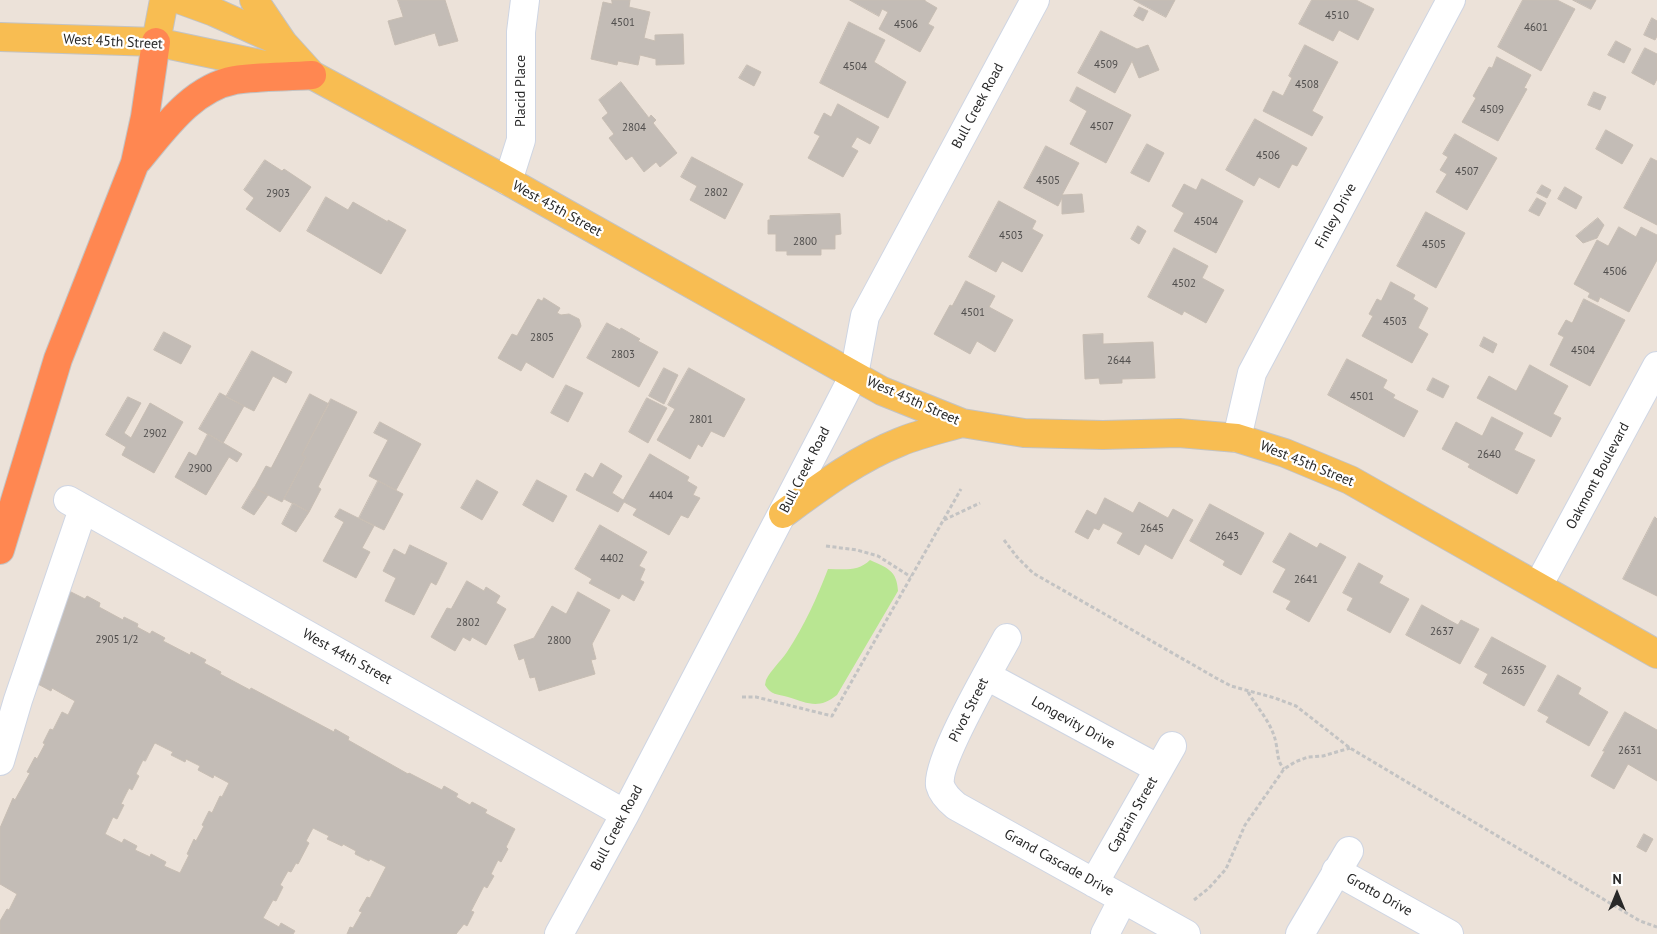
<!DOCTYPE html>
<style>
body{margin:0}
#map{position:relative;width:1657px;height:934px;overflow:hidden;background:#ece2d9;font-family:"PT Sans",sans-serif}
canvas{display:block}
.north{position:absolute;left:1592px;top:869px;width:50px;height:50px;-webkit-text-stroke:4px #fff;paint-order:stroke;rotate:0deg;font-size:14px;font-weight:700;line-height:20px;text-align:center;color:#282828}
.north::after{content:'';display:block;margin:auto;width:18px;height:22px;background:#282828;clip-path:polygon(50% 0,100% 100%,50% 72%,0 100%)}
</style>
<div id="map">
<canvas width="1657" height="934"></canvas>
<div class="north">N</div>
</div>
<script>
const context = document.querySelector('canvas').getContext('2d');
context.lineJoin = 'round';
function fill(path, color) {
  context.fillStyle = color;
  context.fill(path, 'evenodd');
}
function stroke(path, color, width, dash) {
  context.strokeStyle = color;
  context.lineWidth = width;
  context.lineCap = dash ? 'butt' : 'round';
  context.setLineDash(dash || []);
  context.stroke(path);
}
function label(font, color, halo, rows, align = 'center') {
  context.font = font + ' "PT Sans",sans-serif';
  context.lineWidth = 4.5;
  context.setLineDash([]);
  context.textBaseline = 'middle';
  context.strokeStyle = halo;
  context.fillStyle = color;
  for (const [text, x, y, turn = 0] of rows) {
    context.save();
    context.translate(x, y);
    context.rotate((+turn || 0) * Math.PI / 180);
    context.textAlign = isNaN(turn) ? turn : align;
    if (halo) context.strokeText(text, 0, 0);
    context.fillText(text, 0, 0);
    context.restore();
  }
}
fill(new Path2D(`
 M 870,560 C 887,568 897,570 898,591 L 837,695 C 818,710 808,703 788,697 C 777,694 771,695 765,685 L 766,680 C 771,670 780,662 787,652 C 804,626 817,598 828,569 C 844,569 858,572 870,560 Z`), '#b9e692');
const building = new Path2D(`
 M 398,0 L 445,0 L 458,41 L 439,46 L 435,33 L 395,45 L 388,21 L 403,17 Z
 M 612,0 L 630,0 L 629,7 L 650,12 L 644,38 L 655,41 L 655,35 L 683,34 L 684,64 L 656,65 L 656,59 L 640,55 L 638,65 L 618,61 L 617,65 L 591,59 L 603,2 L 612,4 Z
 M 850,0 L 925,0 L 925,1 L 937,8 L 928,24 L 934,27 L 920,52 L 879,29 L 888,12 L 882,9 L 879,16 Z
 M 1134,0 L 1175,0 L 1166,17 Z
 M 1312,0 L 1356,0 L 1374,9 L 1358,40 L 1339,30 L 1333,41 L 1299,24 Z
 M 1523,0 L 1557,0 L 1575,9 L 1541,71 L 1498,47 Z
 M 1573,0 L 1596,0 L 1591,9 Z
 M 1139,7 L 1148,11 L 1143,21 L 1134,16 Z
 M 1652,18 L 1657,21 L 1657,36 L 1655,40 L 1644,35 Z
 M 849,22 L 885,40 L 874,62 L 906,82 L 888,118 L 820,83 Z
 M 1101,31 L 1137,49 L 1148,45 L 1159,70 L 1139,78 L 1132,61 L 1115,93 L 1078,73 Z
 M 1616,41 L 1631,49 L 1624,63 L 1608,55 Z
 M 1305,45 L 1338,62 L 1312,111 L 1323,117 L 1312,136 L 1263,111 L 1273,91 L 1283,96 L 1292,78 L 1289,76 Z
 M 1645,48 L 1657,54 L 1657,79 L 1654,85 L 1632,73 Z
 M 1497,57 L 1531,75 L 1524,88 L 1527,89 L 1498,141 L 1462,122 L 1476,98 L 1473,96 L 1489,67 L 1492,68 Z
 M 747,65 L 761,72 L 754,86 L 739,78 Z
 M 621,82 L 649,118 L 651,115 L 656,120 L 653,123 L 677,153 L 660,167 L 656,162 L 644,172 L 632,156 L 626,160 L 609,138 L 614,134 L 602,118 L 608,113 L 599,100 Z
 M 1077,87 L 1131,115 L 1106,163 L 1070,144 L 1087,111 L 1070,101 Z
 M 1594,92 L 1606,97 L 1600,110 L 1588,105 Z
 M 838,104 L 879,127 L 870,144 L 857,137 L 851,147 L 858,151 L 843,177 L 808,158 L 820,136 L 814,133 L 824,113 L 831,117 Z
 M 1255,119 L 1307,148 L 1297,166 L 1292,164 L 1279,188 L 1259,177 L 1254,186 L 1226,170 Z
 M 1606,130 L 1633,145 L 1622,164 L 1596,149 Z
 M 1455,134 L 1497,158 L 1467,210 L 1436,192 L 1447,174 L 1440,170 L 1448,157 L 1443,154 Z
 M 1147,144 L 1164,153 L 1149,182 L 1131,173 Z
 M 1046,146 L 1079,163 L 1062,195 L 1082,194 L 1084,212 L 1062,214 L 1062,198 L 1058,206 L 1024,188 Z
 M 692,157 L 743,184 L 725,219 L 690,200 L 697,186 L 681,177 Z
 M 1651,158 L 1657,161 L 1657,225 L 1624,208 Z
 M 265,160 L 282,171 L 284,169 L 311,187 L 280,232 L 246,209 L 254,198 L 244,190 Z
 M 1202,179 L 1243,201 L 1216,253 L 1174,231 L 1184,213 L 1172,206 L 1184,184 L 1196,190 Z
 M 1542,185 L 1551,190 L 1547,198 L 1537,193 Z
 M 1565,187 L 1582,197 L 1576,209 L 1558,199 Z
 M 326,197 L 348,210 L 353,202 L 388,222 L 388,220 L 406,230 L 381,274 L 307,231 Z
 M 1537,198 L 1546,203 L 1539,216 L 1529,211 Z
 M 999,201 L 1036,221 L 1032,229 L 1043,235 L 1022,272 L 1002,261 L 996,272 L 969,257 Z
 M 1426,212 L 1465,233 L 1436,288 L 1397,266 Z
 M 840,214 L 841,234 L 835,235 L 835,249 L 821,249 L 821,255 L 787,255 L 787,251 L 776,251 L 776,234 L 768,234 L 768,220 L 770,220 L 770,216 Z
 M 1598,218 L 1604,225 L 1597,238 L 1583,243 L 1576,236 Z
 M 1138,226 L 1146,231 L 1139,244 L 1131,239 Z
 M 1619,227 L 1636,237 L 1641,227 L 1657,235 L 1657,260 L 1629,312 L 1600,297 L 1598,302 L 1588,297 L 1590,293 L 1574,284 L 1597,240 L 1608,246 Z
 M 1174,248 L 1208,266 L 1202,278 L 1224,290 L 1206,323 L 1184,311 L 1182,315 L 1148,297 Z
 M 966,281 L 995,296 L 989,307 L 1013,320 L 995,352 L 977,341 L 970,354 L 934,334 L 950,305 L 952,306 Z
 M 1391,282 L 1415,295 L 1413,299 L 1428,308 L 1418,328 L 1428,334 L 1412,363 L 1362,336 L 1373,316 L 1369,314 L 1377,299 L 1381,301 Z
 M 544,298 L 560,308 L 557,313 L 561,315 L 569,314 L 579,319 L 581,326 L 553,378 L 526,362 L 521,371 L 498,358 L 512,334 L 517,336 L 538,299 L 542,301 Z
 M 1584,299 L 1625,320 L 1590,386 L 1550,365 L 1564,337 L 1558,334 L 1566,320 L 1572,323 Z
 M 607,323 L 620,330 L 621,328 L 640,339 L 638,341 L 658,352 L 639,387 L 587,358 Z
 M 164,332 L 191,346 L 181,364 L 154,350 Z
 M 1103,334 L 1103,344 L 1153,342 L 1155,378 L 1122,379 L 1122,383 L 1100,384 L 1099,378 L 1085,379 L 1083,335 Z
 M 1484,337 L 1497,344 L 1493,353 L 1480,346 Z
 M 252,351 L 292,372 L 286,383 L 273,376 L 254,411 L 226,397 Z
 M 1347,359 L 1387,380 L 1383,388 L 1395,395 L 1393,398 L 1418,411 L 1404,437 L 1328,395 Z
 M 1530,365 L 1568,386 L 1553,414 L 1561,418 L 1551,437 L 1477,398 L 1489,376 L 1516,391 Z
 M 664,368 L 678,375 L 664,404 L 649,396 Z
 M 689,368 L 745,399 L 724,437 L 711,431 L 702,447 L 698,444 L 690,459 L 657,440 L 675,409 L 668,405 Z
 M 1433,378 L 1449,386 L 1443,398 L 1427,390 Z
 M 566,385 L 583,393 L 568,422 L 551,413 Z
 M 220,393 L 244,406 L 223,443 L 199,429 Z
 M 310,394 L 329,404 L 302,455 L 306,457 L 282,502 L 254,488 L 266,466 L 271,468 Z
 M 128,397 L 141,403 L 124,433 L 131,438 L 150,403 L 183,422 L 154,473 L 122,455 L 126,447 L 106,435 Z
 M 647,398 L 667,408 L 648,443 L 629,432 Z
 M 331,399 L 357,412 L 318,487 L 321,489 L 309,512 L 284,499 L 306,457 L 302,455 Z
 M 1492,417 L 1523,433 L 1514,450 L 1535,460 L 1517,494 L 1468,467 L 1470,464 L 1442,449 L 1456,422 L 1482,436 Z
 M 380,422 L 421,444 L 396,490 L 369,476 L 388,440 L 374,433 Z
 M 208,434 L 242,454 L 237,462 L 229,457 L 206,495 L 175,477 L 189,452 L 196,456 Z
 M 650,454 L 689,477 L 687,481 L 697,487 L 693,495 L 700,498 L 695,506 L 688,518 L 681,515 L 669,535 L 633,515 L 637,509 L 624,502 L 618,512 L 576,490 L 585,473 L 593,478 L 601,463 L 622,476 L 612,493 L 623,500 Z
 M 477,480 L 498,492 L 482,520 L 461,508 Z
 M 537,480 L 567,496 L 553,522 L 523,505 Z
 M 378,481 L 403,494 L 384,530 L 359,518 Z
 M 254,488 L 268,495 L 254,515 L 242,508 Z
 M 1105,498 L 1133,513 L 1139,502 L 1168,518 L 1173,509 L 1193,520 L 1172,559 L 1145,544 L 1139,555 L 1117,543 L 1123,533 L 1103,523 L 1099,530 L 1094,528 L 1088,539 L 1075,532 L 1087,510 L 1096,515 Z
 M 293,503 L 309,512 L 296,532 L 282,524 Z
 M 1210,504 L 1264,533 L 1241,575 L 1223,565 L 1225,561 L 1190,541 Z
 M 340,509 L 374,526 L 362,548 L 370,552 L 356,578 L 323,561 L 344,522 L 335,517 Z
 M 1655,517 L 1657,519 L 1657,596 L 1623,579 Z
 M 600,525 L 647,552 L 639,566 L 645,569 L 640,580 L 644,582 L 634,601 L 622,594 L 619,599 L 589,583 L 592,579 L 575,569 Z
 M 1290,533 L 1317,548 L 1320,543 L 1346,557 L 1309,622 L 1286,609 L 1291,601 L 1273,592 L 1286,569 L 1273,562 Z
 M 410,545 L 447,563 L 436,585 L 431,582 L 414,615 L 385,601 L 396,578 L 383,571 L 394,549 L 405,555 Z
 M 1359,563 L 1383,576 L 1379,583 L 1409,599 L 1390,633 L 1347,610 L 1353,598 L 1343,593 Z
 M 467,581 L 484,591 L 486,587 L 500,596 L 496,603 L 506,609 L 486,645 L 472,637 L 470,641 L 463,637 L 455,651 L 431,637 L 447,608 L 451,609 Z
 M 67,590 L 85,599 L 87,596 L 100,603 L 99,607 L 123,620 L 124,617 L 138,624 L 137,627 L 150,634 L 152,631 L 165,638 L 163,641 L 190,655 L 191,652 L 206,660 L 204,663 L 221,672 L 220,674 L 250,690 L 251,688 L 334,732 L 335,729 L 349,737 L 348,740 L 408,774 L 409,773 L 442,790 L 444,786 L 458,794 L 456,797 L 470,805 L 472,802 L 487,810 L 485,813 L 515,829 L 506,847 L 508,849 L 501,862 L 498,860 L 491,874 L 494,876 L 487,888 L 484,886 L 471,911 L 474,912 L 467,926 L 464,924 L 456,934 L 347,934 L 350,927 L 353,928 L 362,912 L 359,911 L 367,897 L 370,898 L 386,867 L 370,859 L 369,861 L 355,854 L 356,851 L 343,844 L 342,846 L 327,839 L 329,836 L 313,828 L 306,841 L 309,843 L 298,864 L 296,863 L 291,872 L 288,871 L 280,885 L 283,887 L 276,901 L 273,900 L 263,918 L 279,927 L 281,923 L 295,931 L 293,934 L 0,934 L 0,921 L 7,909 L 9,910 L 17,894 L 0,884 L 0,828 L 13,798 L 15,800 L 30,773 L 27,772 L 35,757 L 37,759 L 45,744 L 43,743 L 50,729 L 53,730 L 62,712 L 68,715 L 75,701 L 52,688 L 51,691 L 36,683 ZM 155,743 L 173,752 L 171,755 L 185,762 L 186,759 L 200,766 L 198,770 L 213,778 L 214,775 L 229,783 L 222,797 L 220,796 L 212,813 L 209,811 L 202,825 L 204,826 L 196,841 L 194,839 L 187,854 L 189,855 L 180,873 L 164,866 L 166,862 L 151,854 L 150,857 L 135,850 L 137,846 L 124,839 L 122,843 L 105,834 L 113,817 L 117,819 L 124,805 L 121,804 L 129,788 L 132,790 L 139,776 L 136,774 L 143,760 L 145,761 Z
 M 578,592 L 610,610 L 592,644 L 596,659 L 591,660 L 595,674 L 539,691 L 535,677 L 530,678 L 524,658 L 519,660 L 514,645 L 534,638 L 552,606 L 566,614 Z
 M 1422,605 L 1458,625 L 1461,620 L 1479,629 L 1460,664 L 1406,635 Z
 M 1492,637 L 1546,666 L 1524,706 L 1483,683 L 1488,674 L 1475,667 Z
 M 1558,675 L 1581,688 L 1578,694 L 1608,712 L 1589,746 L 1546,722 L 1549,717 L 1538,711 Z
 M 1625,712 L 1657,730 L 1657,781 L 1628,764 L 1614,789 L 1591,776 L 1605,751 L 1603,751 Z
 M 1644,834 L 1653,839 L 1646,852 L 1637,847 Z`);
fill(building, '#c3bcb6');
stroke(building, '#c7bdb3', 1);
const minor = new Path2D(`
 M 508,181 L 521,140 L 521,32 L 525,0
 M 1237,438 L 1252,373 L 1451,0
 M 68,500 L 625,814
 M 1538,586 L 1657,366
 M 1007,638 C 993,664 936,761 940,785 C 942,793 950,801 956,806 L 1186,934
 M 987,676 L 1159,769
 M 0,761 L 18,700 L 83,509
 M 1336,871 L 1449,934
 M 1094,883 L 1172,746
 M 559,934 L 625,814 L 831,420 L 854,375 L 865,316 L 1035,0
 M 1105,934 L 1123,899
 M 1300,934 L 1349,851`);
const major = new Path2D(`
 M 181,0 L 214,12 L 283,43 L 312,75
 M 254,0 L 283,43
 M 0,37 L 156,42 L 312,75 L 508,181 L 882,391 L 962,423 L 1024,433 L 1103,435 L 1179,433 L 1237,438 L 1285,453 L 1350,480 L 1657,654
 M 156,42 L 164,0
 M 783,514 C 820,487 857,459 900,442 C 919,434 941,429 962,423`);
const highway = new Path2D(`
 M 138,160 C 164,129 192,88 235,80 C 260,76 287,77 312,75
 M 0,550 L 58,359 L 135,163 L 145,117 L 156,42`);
stroke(minor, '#ced5e3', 30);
stroke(major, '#c3c3c3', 30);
stroke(highway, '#c3c3c3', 30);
stroke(new Path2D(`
 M 944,520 L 980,503
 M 1004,540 L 1017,557 L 1033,573 L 1216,678 L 1231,686 L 1275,698 L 1296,706 L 1350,748 L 1640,921 L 1657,927
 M 826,546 L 857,550 L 878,556 L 911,577
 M 1248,692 C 1258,709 1272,723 1276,743 C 1278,753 1277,761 1284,769
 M 742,697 L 756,697 L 832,716 L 961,489
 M 1194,900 L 1209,888 L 1226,869 L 1245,825 L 1284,769 L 1295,762 L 1308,757 L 1323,756 L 1350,748`), '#c3c3c3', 3, [4, 2.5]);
stroke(minor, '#fff', 28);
stroke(major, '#f8bd52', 28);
stroke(highway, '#ff8751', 28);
label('11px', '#4f4d4c', null, [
 ["4510",1337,16],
 ["4501",623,23],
 ["4506",906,25],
 ["4601",1536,28],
 ["4509",1106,65],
 ["4504",855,67],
 ["4508",1307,85],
 ["4509",1492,110],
 ["4507",1102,127],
 ["2804",634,128],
 ["4506",1268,156],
 ["4507",1467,172],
 ["4505",1048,181],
 ["2802",716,193],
 ["2903",278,194],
 ["4504",1206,222],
 ["4503",1011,236],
 ["2800",805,242],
 ["4505",1434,245],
 ["4506",1615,272],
 ["4502",1184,284],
 ["4501",973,313],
 ["4503",1395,322],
 ["2805",542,338],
 ["4504",1583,351],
 ["2803",623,355],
 ["2644",1119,361],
 ["4501",1362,397],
 ["2801",701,420],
 ["2902",155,434],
 ["2640",1489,455],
 ["2900",200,469],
 ["4404",661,496],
 ["2645",1152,529],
 ["2643",1227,537],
 ["4402",612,559],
 ["2641",1306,580],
 ["2802",468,623],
 ["2637",1442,632],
 ["2905 1/2",117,640],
 ["2800",559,641],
 ["2635",1513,671],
 ["2631",1630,751]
]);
label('14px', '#282828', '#fff', [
 ["West 45th Street",113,42,3],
 ["Placid Place",521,91,-90],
 ["Bull Creek Road",978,106,-62],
 ["West 45th Street",557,209,29],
 ["Finley Drive",1336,216,-62],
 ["West 45th Street",913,401,24],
 ["West 45th Street",1307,464,22],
 ["Bull Creek Road",805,470,-63],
 ["Oakmont Boulevard",1598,476,-62],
 ["West 44th Street",347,657,29],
 ["Pivot Street",969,710,-63],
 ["Longevity Drive",1073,723,29],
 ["Captain Street",1133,815,-60],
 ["Bull Creek Road",617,828,-62],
 ["Grand Cascade Drive",1059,863,29],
 ["Grotto Drive",1379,895,29]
]);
</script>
